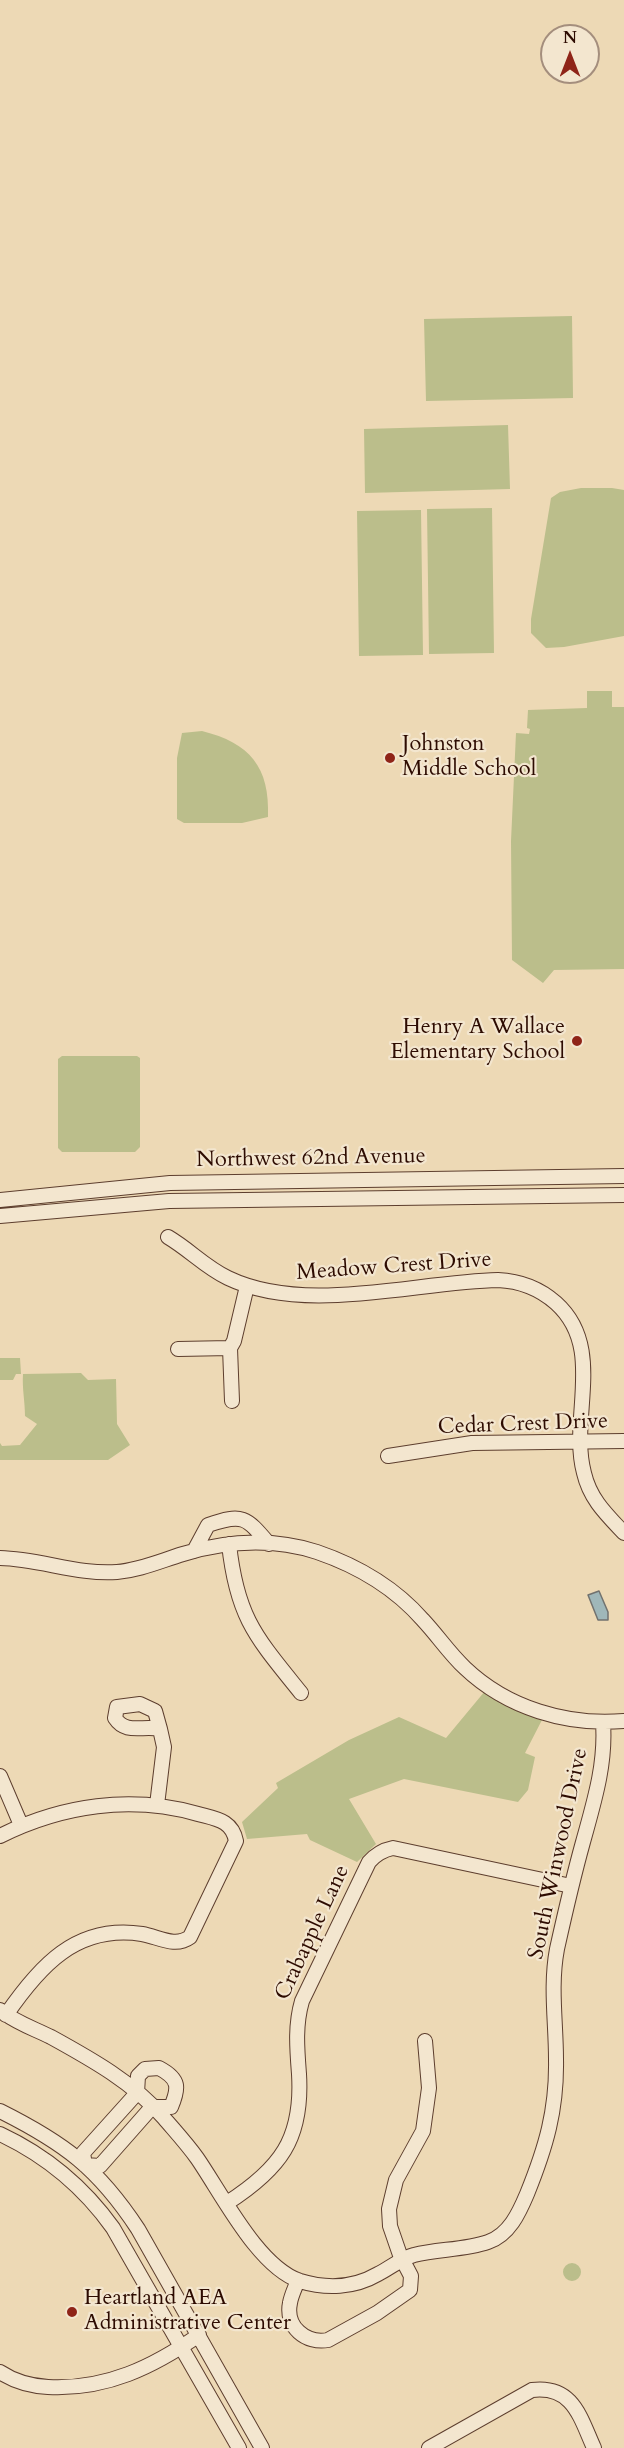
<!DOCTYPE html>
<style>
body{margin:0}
#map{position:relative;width:624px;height:2448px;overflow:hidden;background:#edd9b5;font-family:Cardo,serif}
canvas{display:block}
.north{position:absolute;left:540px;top:24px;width:60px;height:60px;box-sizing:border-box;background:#f3e6cf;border:2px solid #a48e7d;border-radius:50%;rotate:0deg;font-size:16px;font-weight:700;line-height:24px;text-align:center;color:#2d0b01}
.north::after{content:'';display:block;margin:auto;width:21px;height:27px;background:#8f2418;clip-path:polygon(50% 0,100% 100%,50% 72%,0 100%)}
</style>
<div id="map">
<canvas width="624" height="2448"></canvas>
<div class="north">N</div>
</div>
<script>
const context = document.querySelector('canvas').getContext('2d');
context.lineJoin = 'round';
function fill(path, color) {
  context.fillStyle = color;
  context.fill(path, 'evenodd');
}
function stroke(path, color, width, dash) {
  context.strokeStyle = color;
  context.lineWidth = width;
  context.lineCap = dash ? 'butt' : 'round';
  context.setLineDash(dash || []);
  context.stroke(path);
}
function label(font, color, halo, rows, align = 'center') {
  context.font = font + ' Cardo,serif';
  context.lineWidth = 4.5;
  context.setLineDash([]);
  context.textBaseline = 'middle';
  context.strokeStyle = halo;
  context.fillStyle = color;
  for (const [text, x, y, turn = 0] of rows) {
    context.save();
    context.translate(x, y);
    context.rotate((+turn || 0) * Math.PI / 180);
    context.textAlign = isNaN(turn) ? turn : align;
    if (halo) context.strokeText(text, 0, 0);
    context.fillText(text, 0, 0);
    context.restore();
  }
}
fill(new Path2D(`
 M 572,316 L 573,398 L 426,401 L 424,319 Z
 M 508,425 L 510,489 L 365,493 L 364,429 Z
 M 581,488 L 612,488 L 624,490 L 624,636 L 564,647 L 546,648 L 531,633 L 531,619 L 551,498 L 560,492 Z
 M 492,508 L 494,653 L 429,654 L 427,509 Z
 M 421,510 L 423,655 L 359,656 L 357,511 Z
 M 587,691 L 612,691 L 612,707 L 624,707 L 624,969 L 554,970 L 543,983 L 512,960 L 511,841 L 516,733 L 529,734 L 530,729 L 527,728 L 528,710 L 587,708 Z
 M 202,731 C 250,743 270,767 268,817 L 242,823 L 184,823 L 177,819 L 177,758 L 182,733 Z
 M 62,1056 L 137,1056 L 140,1058 L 140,1147 L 135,1152 L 62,1152 L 58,1148 L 58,1059 Z
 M 0,1358 L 20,1358 L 21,1374 L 16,1374 L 13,1380 L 0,1380 Z
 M 81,1373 L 88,1380 L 116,1379 L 117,1424 L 130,1445 L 108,1460 L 0,1460 L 0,1443 L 2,1446 L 20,1445 L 37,1424 L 25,1416 C 25,1401 22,1389 23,1374 Z
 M 485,1691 L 543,1718 L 525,1753 L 535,1757 L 528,1790 L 518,1802 L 404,1779 L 349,1799 L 376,1844 L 357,1862 L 310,1840 L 307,1834 L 247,1839 L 242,1822 L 278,1788 L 276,1783 L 349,1740 L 399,1717 L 446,1738 Z
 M563 2272a9 9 0 1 1 18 0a9 9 0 1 1-18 0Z`), '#bbbe8b');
const water = new Path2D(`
 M 599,1591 L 608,1612 L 608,1620 L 598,1620 L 588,1595 Z`);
fill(water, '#9fb7b9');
stroke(water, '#71726f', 1.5);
const minor = new Path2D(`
 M 0,1200 L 170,1183 L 624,1176
 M 0,1216 L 169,1201 L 624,1195
 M 168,1237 C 190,1250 205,1267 228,1278 C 305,1315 414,1282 498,1280 C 520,1281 539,1288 556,1303 C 606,1348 569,1417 584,1473 C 590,1499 606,1514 624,1533
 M 178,1349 L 230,1348
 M 232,1401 L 230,1348 L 234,1341 L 247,1286
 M 388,1456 L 472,1443 L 624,1441
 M 229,1544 C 237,1618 256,1637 301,1693
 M 194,1551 L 208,1525 C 243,1513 246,1517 269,1544
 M 0,1558 C 40,1559 79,1575 117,1572 C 140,1570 160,1561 183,1554 C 226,1541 273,1538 317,1552 C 358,1566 395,1588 423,1620 C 438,1636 449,1653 465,1668 C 507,1708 567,1726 624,1721
 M 140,1704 L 155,1711 L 160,1729 C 143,1725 126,1735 115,1718 L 117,1707 Z
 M 0,1776 L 21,1825
 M 157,1805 L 164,1747 L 160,1729
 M 0,1836 C 62,1805 131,1795 198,1814 C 216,1819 232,1820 236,1841 L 190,1937 C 175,1948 159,1937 142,1934 C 76,1924 39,1967 6,2015
 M 0,2010 C 16,2023 33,2028 51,2037 C 91,2059 134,2083 164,2118 C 175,2131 187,2144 197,2158 C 222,2194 258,2267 300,2281 C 326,2289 354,2288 378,2274 C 390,2268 400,2259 414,2255 C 438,2249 465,2250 488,2242 C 509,2235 519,2213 527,2194 C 546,2147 557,2110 556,2059 C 556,2022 550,1986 557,1949 C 565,1913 573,1878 583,1842 C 594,1802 606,1764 603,1723
 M 159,2068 C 180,2079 179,2088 171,2107 L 152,2107 L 100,2166 L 85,2165 L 83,2153 L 137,2093 L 138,2076 L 145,2069 Z
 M 0,2111 C 64,2143 98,2168 138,2229 L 262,2448
 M 0,2134 C 47,2156 83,2186 113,2228 L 239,2448
 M 227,2203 C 280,2169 303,2139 299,2074 C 297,2048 295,2025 302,2001 L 369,1862 C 376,1854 383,1850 393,1848 L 571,1886
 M 298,2280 C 295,2288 291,2296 290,2303 C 285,2327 306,2344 328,2340 L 377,2313 L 410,2290 L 411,2276 L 400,2255 L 390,2226 L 389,2209 L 396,2180 L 423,2131 L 429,2088 L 425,2041
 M 0,2372 C 15,2382 31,2386 48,2387 C 106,2390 153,2367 199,2335
 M 429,2448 L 532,2390 C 573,2385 580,2417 594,2448`);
stroke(minor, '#5d3e2e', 16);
stroke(minor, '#f3e6cf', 14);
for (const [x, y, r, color] of [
 [390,758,6,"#8f2418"],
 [577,1041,6,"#8f2418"],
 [72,2312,6,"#8f2418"]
]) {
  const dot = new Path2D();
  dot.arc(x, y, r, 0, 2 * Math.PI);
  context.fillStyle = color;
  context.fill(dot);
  stroke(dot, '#f3e6cf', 2);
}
label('22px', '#2d0b01', '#f3e6cf', [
 ["Johnston",402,745],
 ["Middle School",402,770],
 ["Henry A Wallace",565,1028,"right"],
 ["Elementary School",565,1053,"right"],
 ["Heartland AEA",84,2299],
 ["Administrative Center",84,2324]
], 'left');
label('22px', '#2d0b01', '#f3e6cf', [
 ["Northwest 62nd Avenue",311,1159,-1],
 ["Meadow Crest Drive",394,1267,-4],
 ["Cedar Crest Drive",523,1425,-2],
 ["South Winwood Drive",559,1854,-78],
 ["Crabapple Lane",313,1933,-65]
]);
</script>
